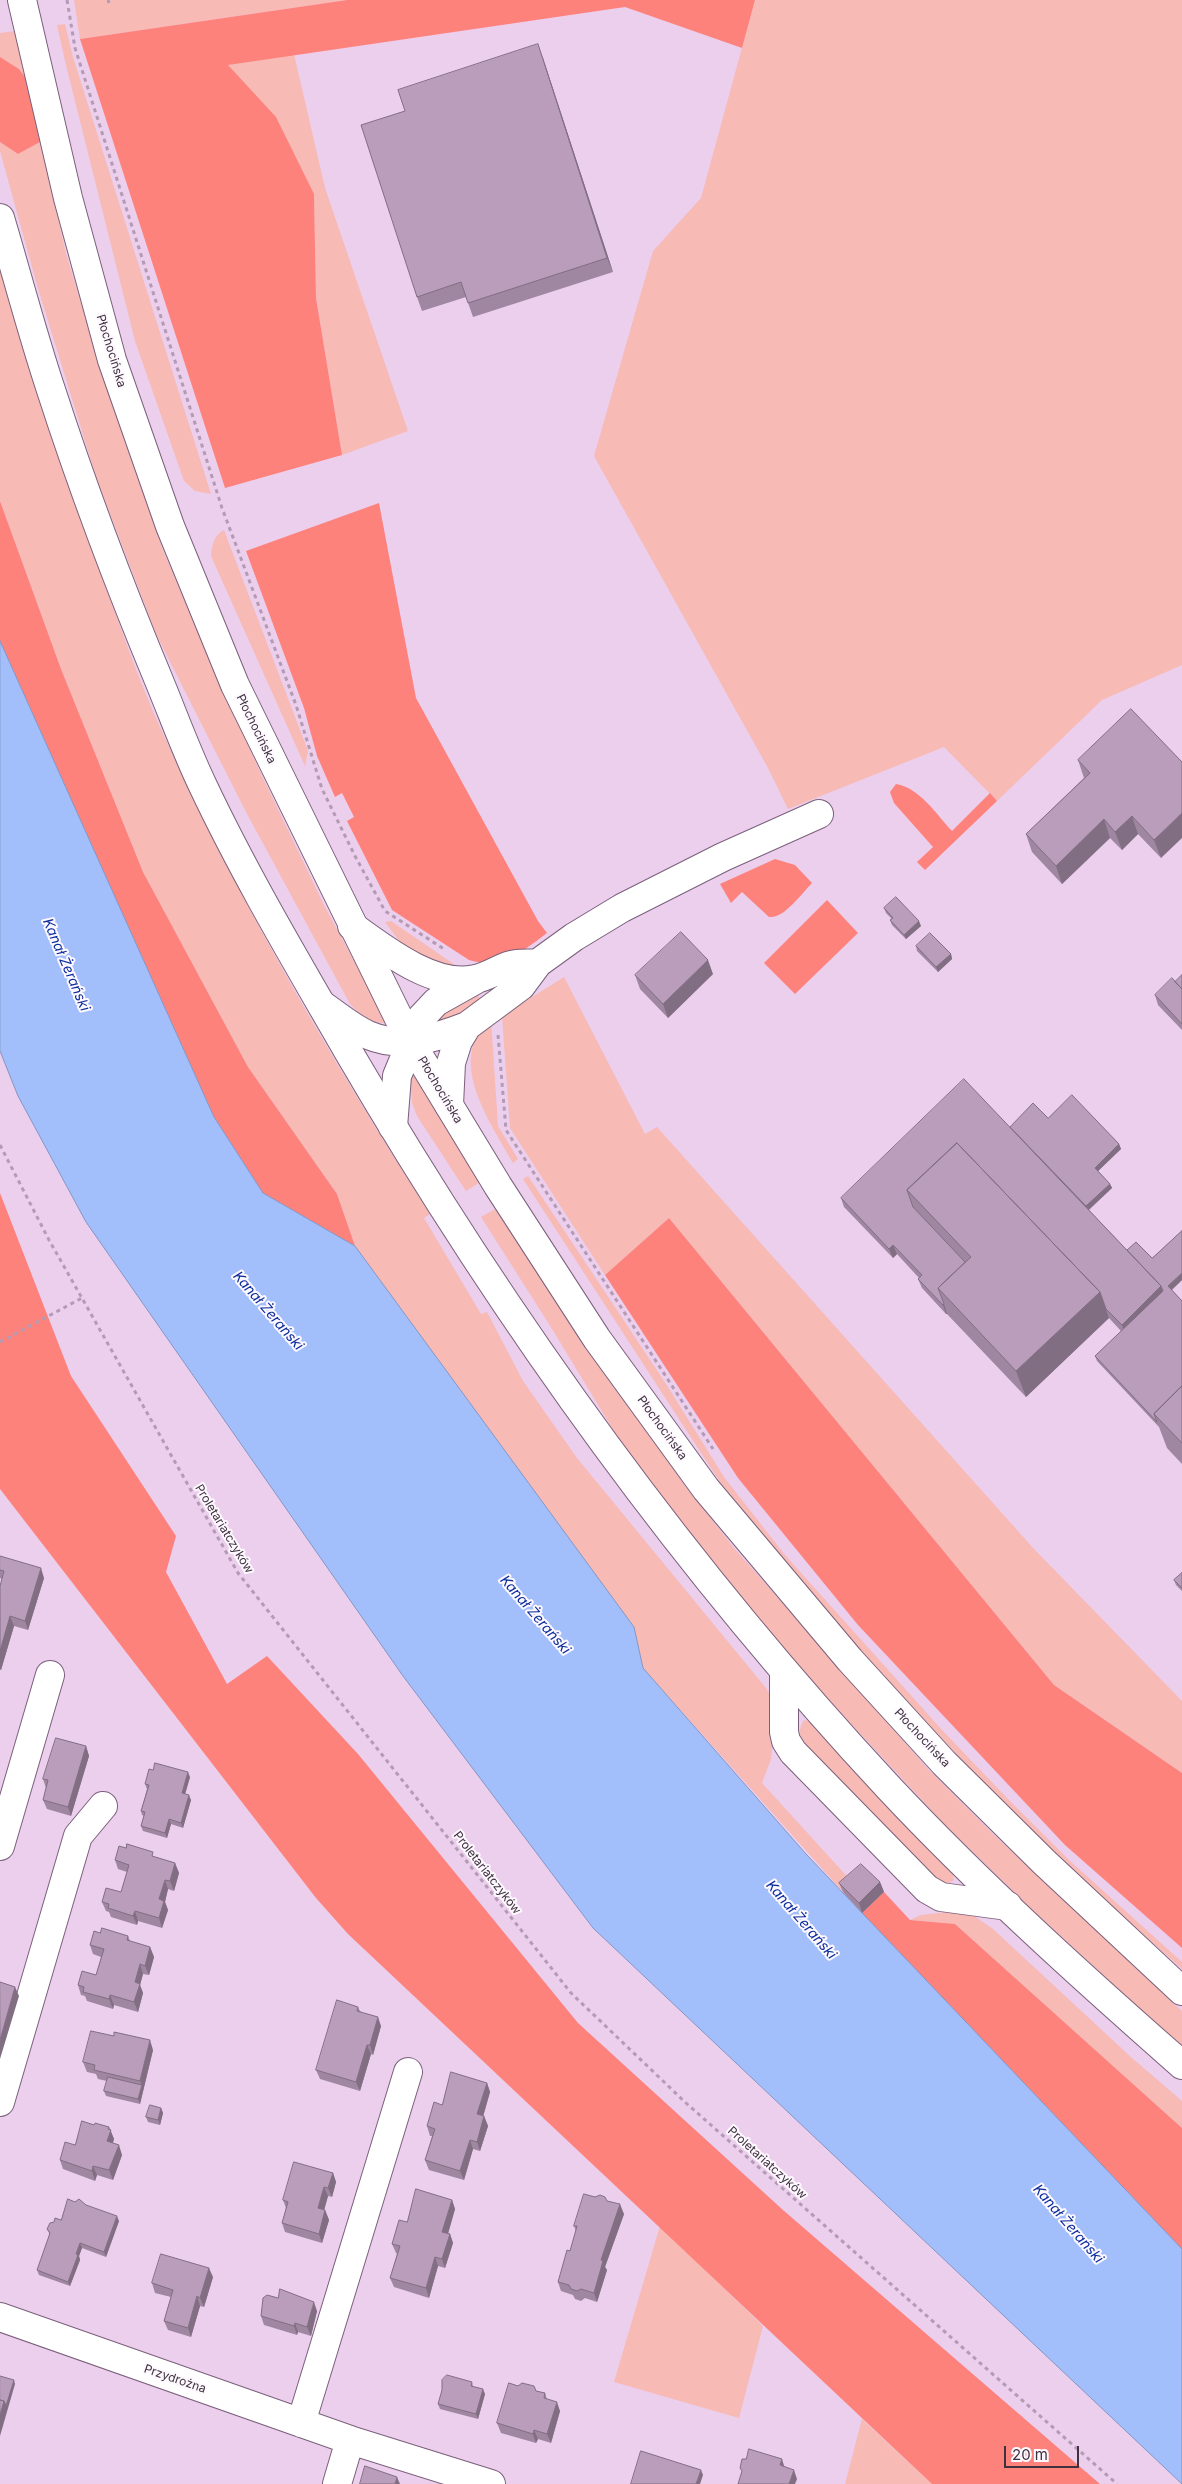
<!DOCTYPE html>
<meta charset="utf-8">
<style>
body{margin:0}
#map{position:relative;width:1182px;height:2484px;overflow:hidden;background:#ecceed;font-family:Inter,sans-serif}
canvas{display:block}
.scale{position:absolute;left:1004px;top:2446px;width:75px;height:22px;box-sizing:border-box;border:2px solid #3e323f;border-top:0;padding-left:6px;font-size:15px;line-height:18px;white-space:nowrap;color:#3e323f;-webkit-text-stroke:4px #fef8ff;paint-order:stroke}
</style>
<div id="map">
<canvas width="1182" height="2484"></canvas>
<div class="scale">20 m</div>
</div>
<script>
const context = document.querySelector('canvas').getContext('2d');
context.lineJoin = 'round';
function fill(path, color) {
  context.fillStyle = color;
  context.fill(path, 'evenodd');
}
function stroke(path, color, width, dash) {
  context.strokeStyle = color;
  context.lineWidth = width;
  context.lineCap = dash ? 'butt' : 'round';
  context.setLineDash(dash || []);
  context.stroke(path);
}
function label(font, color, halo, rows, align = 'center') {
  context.font = font + ' Inter,sans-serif';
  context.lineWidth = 4;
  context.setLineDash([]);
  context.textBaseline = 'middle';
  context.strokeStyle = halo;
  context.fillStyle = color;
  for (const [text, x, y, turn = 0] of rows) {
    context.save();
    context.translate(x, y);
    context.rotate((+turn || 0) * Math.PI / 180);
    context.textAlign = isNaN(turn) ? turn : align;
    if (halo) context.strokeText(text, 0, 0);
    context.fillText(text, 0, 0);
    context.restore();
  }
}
fill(new Path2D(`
 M 74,0 L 347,0 L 80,39 Z
 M 755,0 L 1182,0 L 1182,665 L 1102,700 L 997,801 L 944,747 L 788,809 L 768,768 L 594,456 L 653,251 L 701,198 Z
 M 65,24 L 73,57 L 211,494 L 195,491 L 184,481 L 135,341 L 65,61 L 57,25 Z
 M 15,31 L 26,78 L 19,69 L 0,57 L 0,33 Z
 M 294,54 L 325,188 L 408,431 L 342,455 L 316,298 L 314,194 L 228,65 Z
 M 0,142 L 18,154 L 40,142 L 67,257 L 113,408 L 163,550 L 215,673 L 263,778 L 324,905 L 387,1023 C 371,1024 360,1015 350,1004 L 246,812 L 156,634 L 97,480 L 37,285 L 0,151 Z
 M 0,265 C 32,378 68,489 110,599 C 126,642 141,685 160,727 C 237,898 329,1056 430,1214 L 424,1218 L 481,1314 L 487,1312 L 523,1381 L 577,1458 L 766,1688 L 775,1702 L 775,1718 L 771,1759 L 762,1783 L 853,1883 L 843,1892 L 643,1668 L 634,1627 L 355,1246 L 337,1194 L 248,1067 L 143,872 L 61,669 L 0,501 Z
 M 224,530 L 308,751 L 305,766 L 211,556 C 212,545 214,535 224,530 Z
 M 391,921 L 461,969 L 447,968 L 404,947 L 385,922 Z
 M 564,977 L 645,1134 L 657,1127 L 1034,1549 L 1182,1701 L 1182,1773 L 1054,1685 L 669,1218 L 605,1275 L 510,1128 L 502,1016 Z
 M 474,990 L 481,1000 L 460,1017 L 434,1024 L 436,1013 Z
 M 491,1019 L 498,1126 L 518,1159 L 513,1163 C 491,1123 444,1059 491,1019 Z
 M 416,1074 L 482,1181 L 466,1191 L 417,1116 L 412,1103 L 410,1076 Z
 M 528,1176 L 668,1387 L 724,1477 L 785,1555 L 942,1730 L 1007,1798 L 1069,1860 L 1182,1962 L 1182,1969 L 1070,1869 L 989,1789 L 847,1637 L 720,1482 L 523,1179 Z
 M 497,1208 L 567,1317 L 686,1487 L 734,1548 L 928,1769 L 993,1834 L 1182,2011 L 1182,2047 L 1041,1918 L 945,1825 L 806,1675 L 730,1586 L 623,1446 L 549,1324 L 481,1217 Z
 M 804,1720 L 812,1722 L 952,1872 L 954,1880 L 947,1884 L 931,1877 L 806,1748 C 800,1738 797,1730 804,1720 Z
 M 948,1912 L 971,1914 L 993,1929 L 1132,2058 L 1182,2101 L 1182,2128 L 955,1924 L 910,1920 L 921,1915 Z
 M 660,2226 L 763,2326 L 739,2418 L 614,2382 Z
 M 862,2419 L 932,2484 L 845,2484 Z`), '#f7bab5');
fill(new Path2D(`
 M 347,0 L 755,0 L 742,48 L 625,7 L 228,65 L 276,117 L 314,194 L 316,298 L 342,455 L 225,488 L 80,39 Z
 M 0,57 L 19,69 L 26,78 L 40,142 L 18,154 L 0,142 Z
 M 0,501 L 61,669 L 143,872 L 248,1067 L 337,1194 L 355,1246 L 263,1193 L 214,1117 L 0,641 Z
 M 379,503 L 416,698 L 538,921 L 547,933 C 523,951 501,970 469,960 L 392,910 L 347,821 L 354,817 L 342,793 L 335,797 L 317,756 L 304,708 L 246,551 Z
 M 896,784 C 920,788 936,814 952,831 L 990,793 L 997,801 L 925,870 L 917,862 L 933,847 L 894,803 L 890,792 Z
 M 775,859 L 795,865 L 812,883 C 802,893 784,919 769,917 L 742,892 L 731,903 L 720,884 Z
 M 827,900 L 858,933 L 795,994 L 764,963 Z
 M 0,1193 L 71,1376 L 176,1536 L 166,1572 L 227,1684 L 267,1656 L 358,1754 L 578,2023 L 783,2210 L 1100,2484 L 932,2484 L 348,1934 L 316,1898 L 0,1489 Z
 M 669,1218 L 1054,1685 L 1182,1773 L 1182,1948 L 1065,1845 L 858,1625 L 738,1478 L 605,1275 Z
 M 884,1892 L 910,1920 L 955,1924 L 1182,2128 L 1182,2249 L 862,1913 Z`), '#fd827c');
const water = new Path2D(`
 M 0,641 L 214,1117 L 263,1193 L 355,1246 L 634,1627 L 643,1668 L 806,1854 L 1182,2249 L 1182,2484 L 593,1928 L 403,1676 L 86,1222 L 18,1096 L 0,1051 Z`);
fill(water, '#a2bffb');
stroke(water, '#8495c3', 1);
const minor = new Path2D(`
 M 352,926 C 383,948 434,989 475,979 C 488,977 499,968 511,965 C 519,963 529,964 538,963
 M 322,1005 C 337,1015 352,1028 368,1035 C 401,1049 436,1038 467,1026
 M 449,1105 L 451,1063 L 458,1041 L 467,1026 L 521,986 L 538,963 L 574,937 L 622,908 L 723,857 L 819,814
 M 393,1127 L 397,1076 L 421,1018 L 436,1002 L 477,979
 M 784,1671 L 784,1732 L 786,1741 L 793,1752 L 927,1889 L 941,1897 L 1008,1906
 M 0,1846 L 50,1675
 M 0,2102 L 78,1836 L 103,1806
 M 0,2317 L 350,2440 L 337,2484
 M 301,2423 L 408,2072
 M 350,2440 L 491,2484`);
const major = new Path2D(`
 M 22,0 L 68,198 L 112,360 L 170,526 L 235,685 L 410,1041 L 498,1186 L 597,1339 L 706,1489 L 850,1660 L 944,1763 L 1044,1862 L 1182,1991
 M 0,218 C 17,275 32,333 51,390 C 83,489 120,587 160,683 C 174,717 187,753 203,786 C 246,877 298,964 348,1051 C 502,1315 681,1565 890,1789 C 981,1886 1082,1977 1182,2065`);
stroke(minor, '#7a607b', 30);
stroke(major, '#7a607b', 30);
stroke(new Path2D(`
 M 67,0 L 75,48 L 222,508 L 296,705 L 322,789 L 355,856 L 385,911 L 444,949
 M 108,0 L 109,3
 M 498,1035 L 506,1130 L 713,1449
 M 0,1145 L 49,1240 L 238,1573 L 571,1993 L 686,2103 L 1117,2484
 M 0,1342 L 82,1298`), '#b39bb4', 3, [4, 4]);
stroke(minor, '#fff', 28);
stroke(major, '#fff', 28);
fill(new Path2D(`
 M 543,58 L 613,272 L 473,317 L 466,297 L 422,311 L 417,297 L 405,111 Z
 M 1131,709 L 1161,858 L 1138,834 L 1122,850 L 1110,838 L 1062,884 L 1032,852 L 1026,834 L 1084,778 L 1078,760 Z
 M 884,908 L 921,926 L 906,939 L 892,925 L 890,920 L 892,919 L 886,913 Z
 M 916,946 L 951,954 L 952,959 L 938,972 L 917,951 Z
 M 713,974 L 668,1018 L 640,989 L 635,975 Z
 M 1182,975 L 1182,1030 L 1158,1005 L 1155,995 L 1175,982 Z
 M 1048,1118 L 1119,1144 L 1121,1149 L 1098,1171 L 1110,1184 L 1112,1188 L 1089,1210 L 1127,1250 L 1152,1258 L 1182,1231 L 1182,1280 L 1172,1290 L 1182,1301 L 1182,1464 L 1167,1448 L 1159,1427 L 1097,1361 L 1095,1356 L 1121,1331 L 1109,1318 L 1026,1397 L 947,1314 L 946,1314 L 922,1288 L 918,1279 L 919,1278 L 897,1254 L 893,1258 L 844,1207 L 841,1198 L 1010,1127 Z
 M 0,1556 L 44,1578 L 28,1630 L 14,1626 L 1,1670 L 0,1670 L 0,1586 L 2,1579 L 0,1578 Z
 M 1182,1573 L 1182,1591 L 1176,1585 L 1174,1580 Z
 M 86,1746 L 89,1756 L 71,1816 L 47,1809 L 43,1800 L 46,1788 L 43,1779 Z
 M 190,1777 L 185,1794 L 191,1800 L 183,1828 L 171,1824 L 167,1838 L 143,1831 L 141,1826 L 144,1816 L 142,1815 L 141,1811 L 147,1789 L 145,1784 Z
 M 155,1857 L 175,1863 L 179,1873 L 174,1891 L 168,1889 L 165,1902 L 168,1910 L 162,1928 L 138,1921 L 137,1925 L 111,1917 L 109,1912 L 106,1911 L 102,1902 L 121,1892 L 127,1872 L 118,1869 L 115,1860 Z
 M 880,1882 L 884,1892 L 862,1913 L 843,1892 L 839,1883 Z
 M 100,1933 L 128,1936 L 130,1941 L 150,1947 L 154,1957 L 149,1975 L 143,1974 L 140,1985 L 143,1993 L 138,2012 L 114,2005 L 113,2009 L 87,2001 L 85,1996 L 81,1995 L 78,1985 L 96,1975 L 101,1957 L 93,1954 L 90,1945 Z
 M 358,2007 L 360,2011 L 381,2026 L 373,2055 L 371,2054 L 360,2091 L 320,2079 L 316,2070 Z
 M 153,2050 L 140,2104 L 106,2096 L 104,2091 L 107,2081 L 98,2079 L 96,2074 L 87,2072 L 83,2062 Z
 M 487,2083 L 490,2092 L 483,2116 L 484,2116 L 488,2126 L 480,2151 L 473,2149 L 464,2180 L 429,2170 L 425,2160 L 432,2136 L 430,2136 L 427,2126 L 442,2105 Z
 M 161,2108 L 163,2113 L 160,2125 L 148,2122 L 146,2117 Z
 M 110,2129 L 114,2139 L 113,2143 L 122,2155 L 113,2180 L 97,2175 L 95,2181 L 63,2169 L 60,2160 L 75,2145 Z
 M 333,2173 L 336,2182 L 332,2197 L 328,2196 L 324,2210 L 325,2210 L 329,2220 L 322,2243 L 285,2232 L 282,2223 L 286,2208 L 283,2200 Z
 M 452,2200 L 455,2209 L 448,2233 L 450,2234 L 453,2243 L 445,2268 L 438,2266 L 429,2298 L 394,2287 L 390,2278 L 397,2254 L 396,2253 L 392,2244 L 407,2222 Z
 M 607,2201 L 624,2214 L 605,2267 L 607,2270 L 597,2302 L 585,2298 L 581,2301 L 575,2299 L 573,2295 L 561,2291 L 558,2282 L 570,2251 L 576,2231 L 574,2226 Z
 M 86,2205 L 119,2221 L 106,2257 L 82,2248 L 79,2256 L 80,2260 L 70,2286 L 39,2275 L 37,2270 L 50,2235 L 47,2229 L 61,2220 Z
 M 213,2277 L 204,2307 L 200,2306 L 191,2337 L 168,2330 L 164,2321 L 171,2297 L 155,2293 L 152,2283 Z
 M 278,2298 L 317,2311 L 311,2336 L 298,2332 L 297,2335 L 264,2325 L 261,2316 Z
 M 472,2382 L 473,2387 L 485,2394 L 478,2419 L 440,2409 L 438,2404 Z
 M 536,2391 L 545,2393 L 547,2399 L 560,2411 L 551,2443 L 538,2439 L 536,2443 L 501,2433 L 497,2423 Z`), '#9f87a1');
fill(new Path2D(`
 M 538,44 L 543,58 L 613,272 L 607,258 Z
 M 1182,813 L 1182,838 L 1161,858 L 1154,840 Z
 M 1132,816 L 1138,834 L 1122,850 L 1115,832 Z
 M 1104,819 L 1110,838 L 1062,884 L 1056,866 Z
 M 919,921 L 921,926 L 906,939 L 904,935 Z
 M 951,954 L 952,959 L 938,972 L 936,967 Z
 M 708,960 L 713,974 L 668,1018 L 663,1004 Z
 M 1119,1144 L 1121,1149 L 1097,1172 L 1095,1168 Z
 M 1110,1184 L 1112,1188 L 1086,1212 L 1085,1207 Z
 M 893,1245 L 897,1254 L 893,1258 L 889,1249 Z
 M 1182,1273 L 1182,1280 L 1170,1291 L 1168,1286 Z
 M 1161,1286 L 1165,1296 L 1125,1335 L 1122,1325 Z
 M 1100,1292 L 1109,1318 L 1026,1397 L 1016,1371 Z
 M 944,1304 L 947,1314 L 946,1314 L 943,1305 Z
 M 41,1568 L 44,1578 L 28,1630 L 25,1621 Z
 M 10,1616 L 14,1626 L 1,1670 L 0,1668 L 0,1651 Z
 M 86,1746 L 89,1756 L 71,1816 L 68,1807 Z
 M 188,1772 L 190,1777 L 184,1798 L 182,1793 Z
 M 189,1795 L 191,1800 L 183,1828 L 181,1823 Z
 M 169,1819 L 171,1824 L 167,1838 L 165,1833 Z
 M 175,1863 L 179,1873 L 174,1891 L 170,1881 Z
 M 165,1880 L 168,1889 L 165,1902 L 168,1910 L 162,1928 L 159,1918 L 159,1899 Z
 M 880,1882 L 884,1892 L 862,1913 L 859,1903 Z
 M 135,1911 L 138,1921 L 137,1925 L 133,1916 Z
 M 150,1947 L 154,1957 L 149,1975 L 145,1966 Z
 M 140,1964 L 143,1974 L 140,1985 L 143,1993 L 138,2012 L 134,2002 L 135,1982 Z
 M 15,1987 L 19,1996 L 0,2059 L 0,2040 Z
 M 110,1995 L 114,2005 L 113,2009 L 109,1999 Z
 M 378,2017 L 381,2026 L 373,2055 L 370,2045 Z
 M 150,2040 L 153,2050 L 140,2104 L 138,2099 L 142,2085 L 140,2081 Z
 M 367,2045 L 371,2054 L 360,2091 L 356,2082 Z
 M 487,2083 L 490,2092 L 481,2124 L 477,2114 Z
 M 161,2108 L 163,2113 L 160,2125 L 158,2120 Z
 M 484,2116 L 488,2126 L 480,2151 L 477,2142 Z
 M 109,2127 L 114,2139 L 110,2151 L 107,2141 Z
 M 470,2140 L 473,2149 L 464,2180 L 460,2171 Z
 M 119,2145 L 122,2155 L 113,2180 L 109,2170 Z
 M 93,2166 L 97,2175 L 95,2181 L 92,2171 Z
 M 333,2173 L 336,2182 L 332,2197 L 328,2188 Z
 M 324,2187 L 328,2196 L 322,2218 L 318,2208 Z
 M 452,2200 L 455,2209 L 446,2241 L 442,2232 Z
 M 620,2204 L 624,2214 L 605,2267 L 607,2270 L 597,2302 L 594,2293 L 601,2260 Z
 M 325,2210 L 329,2220 L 322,2243 L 319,2234 Z
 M 117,2216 L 119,2221 L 106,2257 L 104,2252 Z
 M 450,2234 L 453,2243 L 445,2268 L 442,2259 Z
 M 80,2243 L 82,2248 L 79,2256 L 80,2260 L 70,2286 L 68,2282 Z
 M 435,2257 L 438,2266 L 429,2298 L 426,2288 Z
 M 209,2268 L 213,2277 L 204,2307 L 200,2298 Z
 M 197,2296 L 200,2306 L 191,2337 L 188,2328 Z
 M 314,2302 L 317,2311 L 311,2336 L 307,2327 Z
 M 295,2323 L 298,2332 L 297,2335 L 294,2326 Z
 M 14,2380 L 15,2384 L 0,2436 L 0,2415 L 4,2401 Z
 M 483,2389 L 485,2394 L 478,2419 L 476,2414 Z
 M 557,2402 L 560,2411 L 551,2443 L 547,2434 Z
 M 534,2430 L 538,2439 L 536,2443 L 533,2434 Z
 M 782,2459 L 785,2469 L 780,2465 Z
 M 701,2470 L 703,2475 L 700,2484 L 696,2484 Z
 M 794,2470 L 797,2479 L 795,2484 L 789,2484 Z
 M 397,2477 L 400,2484 L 395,2484 Z`), '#826e83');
const building = new Path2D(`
 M 538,44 L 607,258 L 468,303 L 461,282 L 417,297 L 361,125 L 405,111 L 398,90 Z
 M 1131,709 L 1182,762 L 1182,813 L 1154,840 L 1132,816 L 1115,832 L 1104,819 L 1056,866 L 1026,834 L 1090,773 L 1078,760 Z
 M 896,897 L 919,921 L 904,935 L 890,920 L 893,918 L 884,908 Z
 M 681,932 L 708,960 L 663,1004 L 635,975 Z
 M 930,933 L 951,954 L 936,967 L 916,946 Z
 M 1182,975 L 1182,989 L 1175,982 Z
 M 1172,978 L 1182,989 L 1182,1024 L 1155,995 Z
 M 964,1079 L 1161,1286 L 1122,1325 L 1106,1309 L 1100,1292 L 957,1143 L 907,1190 L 913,1207 L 965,1262 L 938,1288 L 944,1304 L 943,1305 L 918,1279 L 922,1275 L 893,1245 L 889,1249 L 841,1198 Z
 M 1072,1095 L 1119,1144 L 1095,1168 L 1110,1184 L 1086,1206 L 1010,1127 L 1033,1103 L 1048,1118 Z
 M 957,1143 L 1100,1292 L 1016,1371 L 938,1288 L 971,1257 L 907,1190 Z
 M 1182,1231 L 1182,1273 L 1168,1286 L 1182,1301 L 1182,1386 L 1154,1414 L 1157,1422 L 1095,1356 L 1163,1291 L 1161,1286 L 1127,1250 L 1136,1242 L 1152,1258 Z
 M 1182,1386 L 1182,1443 L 1154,1414 Z
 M 0,1556 L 41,1568 L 25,1621 L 10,1616 L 0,1651 L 0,1586 L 4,1571 L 0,1570 Z
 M 1182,1573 L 1182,1588 L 1174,1580 Z
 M 56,1738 L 86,1746 L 68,1807 L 43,1800 L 48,1780 L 43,1779 Z
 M 155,1763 L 188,1772 L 182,1793 L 189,1795 L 181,1823 L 169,1819 L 165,1833 L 141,1826 L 145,1812 L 141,1811 L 149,1785 L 145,1784 L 149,1769 L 153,1770 Z
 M 127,1844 L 153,1852 L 152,1856 L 175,1863 L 170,1881 L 165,1880 L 159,1899 L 164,1901 L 159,1918 L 135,1911 L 133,1916 L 108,1908 L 109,1904 L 102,1902 L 106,1888 L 121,1892 L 129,1865 L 115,1860 L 119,1846 L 126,1848 Z
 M 861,1864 L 880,1882 L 859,1903 L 839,1883 Z
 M 102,1928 L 128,1936 L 127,1940 L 150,1947 L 145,1966 L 140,1964 L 135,1982 L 140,1984 L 134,2002 L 110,1995 L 109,1999 L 83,1992 L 84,1987 L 78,1985 L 82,1971 L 96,1975 L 104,1949 L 90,1945 L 94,1931 L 100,1933 Z
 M 0,1982 L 15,1987 L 0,2040 Z
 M 337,2000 L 358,2007 L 357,2011 L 378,2017 L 370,2045 L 367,2045 L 356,2082 L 316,2070 Z
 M 91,2031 L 114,2036 L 114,2032 L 150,2040 L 140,2081 L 94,2070 L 95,2065 L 83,2062 Z
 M 451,2072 L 487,2083 L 477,2114 L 484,2116 L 477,2142 L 470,2140 L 460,2171 L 425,2160 L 435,2129 L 427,2126 L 434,2102 L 442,2105 Z
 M 108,2077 L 142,2085 L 138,2099 L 104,2091 Z
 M 150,2105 L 161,2108 L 158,2120 L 146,2117 Z
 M 82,2121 L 94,2125 L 95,2123 L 109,2127 L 108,2129 L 111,2130 L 107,2141 L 119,2145 L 109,2170 L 93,2166 L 92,2171 L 60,2160 L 65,2142 L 75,2145 Z
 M 294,2162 L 333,2173 L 328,2188 L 324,2187 L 318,2208 L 325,2210 L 319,2234 L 282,2223 L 288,2202 L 283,2200 Z
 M 416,2189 L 452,2200 L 442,2232 L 450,2234 L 442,2259 L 435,2257 L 426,2288 L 390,2278 L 400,2246 L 392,2244 L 399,2220 L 407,2222 Z
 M 584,2194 L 595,2197 L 600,2195 L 605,2197 L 607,2201 L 620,2204 L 601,2260 L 603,2261 L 594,2293 L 581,2289 L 577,2291 L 571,2289 L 569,2285 L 558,2282 L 567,2250 L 570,2251 L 577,2226 L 574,2226 Z
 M 68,2199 L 75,2202 L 79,2199 L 86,2205 L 117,2216 L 104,2252 L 80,2243 L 76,2254 L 78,2255 L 68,2282 L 37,2270 L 50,2233 L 47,2229 L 50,2223 L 54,2222 L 55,2218 L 61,2220 Z
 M 161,2254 L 209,2268 L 200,2298 L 197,2296 L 188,2328 L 164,2321 L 173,2290 L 152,2283 Z
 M 280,2289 L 314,2302 L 307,2327 L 295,2323 L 294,2326 L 261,2316 L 263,2298 L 267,2295 L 278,2298 Z
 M 447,2375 L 472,2382 L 471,2386 L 483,2389 L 476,2414 L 438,2404 L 442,2390 L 442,2380 Z
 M 0,2376 L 14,2380 L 6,2406 L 4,2401 L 0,2400 Z
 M 509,2383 L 518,2386 L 522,2383 L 534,2386 L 536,2391 L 545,2393 L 544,2398 L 557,2402 L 547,2434 L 534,2430 L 533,2434 L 497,2423 Z
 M 0,2400 L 4,2401 L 0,2415 Z
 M 749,2449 L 782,2459 L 780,2465 L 794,2470 L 789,2484 L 738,2484 L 742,2471 L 740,2468 L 742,2459 L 746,2459 Z
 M 641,2451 L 701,2470 L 696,2484 L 631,2484 Z
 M 365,2466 L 397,2477 L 395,2484 L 360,2484 Z`);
fill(building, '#b99dbb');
stroke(building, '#826e83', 1);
label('12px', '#3e323f', '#fef8ff', [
 ["Płochocińska",111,351,73],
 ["Płochocińska",256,729,64],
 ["Płochocińska",440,1090,59],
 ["Płochocińska",662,1428,54],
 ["Proletariatczyków",224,1529,59],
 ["Płochocińska",922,1738,47],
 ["Proletariatczyków",487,1873,52],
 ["Proletariatczyków",767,2163,42],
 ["Przydrożna",175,2379,19]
]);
label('italic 14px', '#0a2e9c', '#fef8ff', [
 ["Kanał Żerański",66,965,67],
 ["Kanał Żerański",268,1311,49],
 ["Kanał Żerański",535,1615,49],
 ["Kanał Żerański",801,1920,49],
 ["Kanał Żerański",1068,2224,49]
]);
</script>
